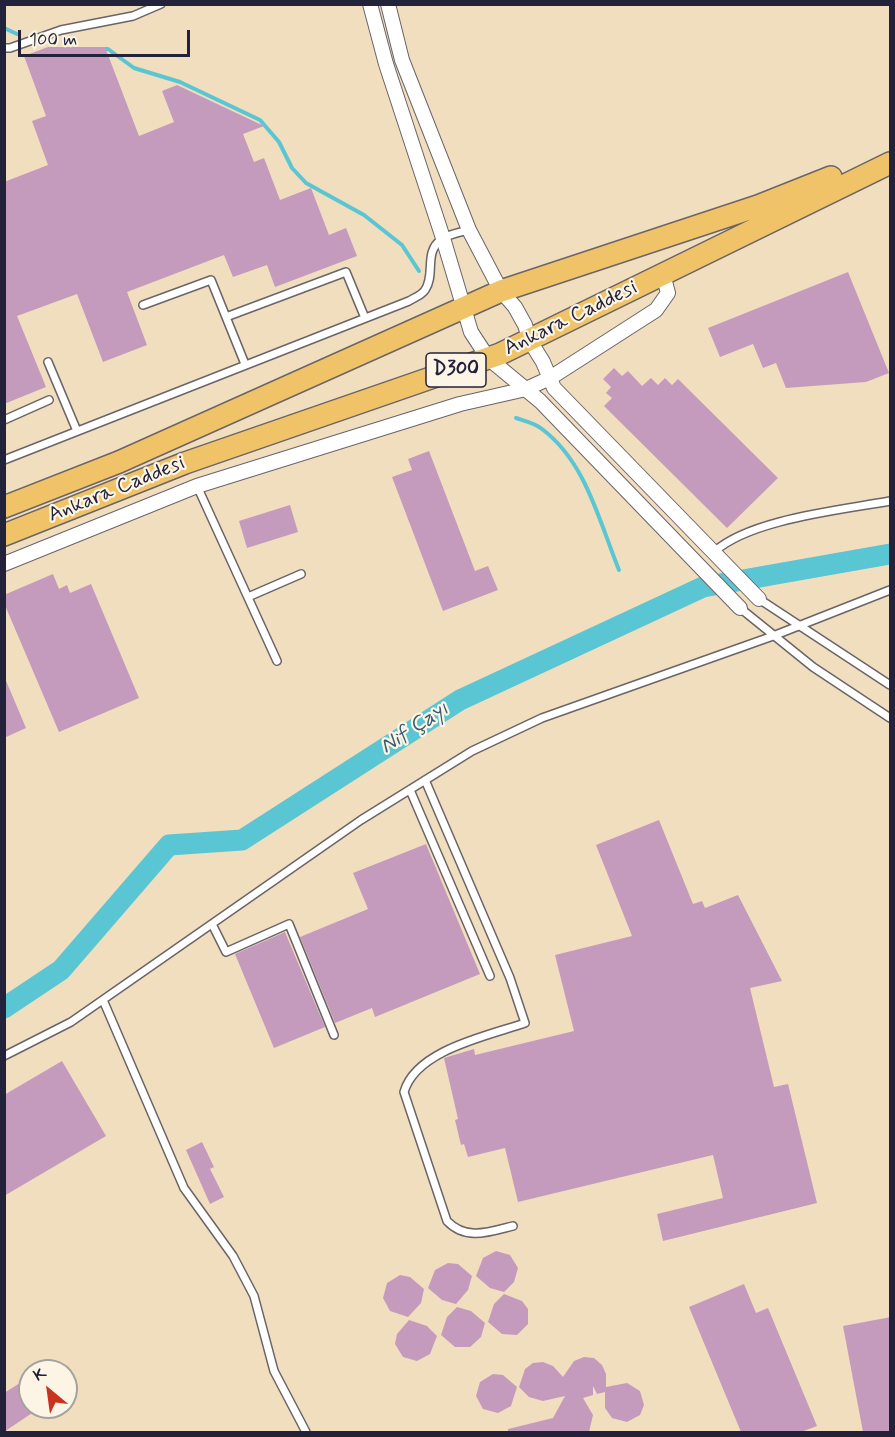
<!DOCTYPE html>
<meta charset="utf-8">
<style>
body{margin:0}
#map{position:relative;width:895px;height:1437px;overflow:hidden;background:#f1debe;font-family:Mynerve,sans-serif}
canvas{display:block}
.frame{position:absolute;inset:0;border:6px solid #22223b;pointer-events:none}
.north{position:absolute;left:18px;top:1359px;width:60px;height:60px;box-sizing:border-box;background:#fcf5e5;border:2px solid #a5a1a1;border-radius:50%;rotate:331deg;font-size:16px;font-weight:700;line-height:24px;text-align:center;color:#22223b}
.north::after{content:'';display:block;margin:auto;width:21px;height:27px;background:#c8321e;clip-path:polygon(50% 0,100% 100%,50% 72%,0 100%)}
.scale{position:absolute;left:18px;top:30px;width:172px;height:27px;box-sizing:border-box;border:3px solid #22223b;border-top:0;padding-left:8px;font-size:18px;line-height:21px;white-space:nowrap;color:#22223b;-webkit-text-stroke:4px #fcf5e5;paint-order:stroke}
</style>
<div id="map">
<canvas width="895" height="1437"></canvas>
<div class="frame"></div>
<div class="north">K</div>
<div class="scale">100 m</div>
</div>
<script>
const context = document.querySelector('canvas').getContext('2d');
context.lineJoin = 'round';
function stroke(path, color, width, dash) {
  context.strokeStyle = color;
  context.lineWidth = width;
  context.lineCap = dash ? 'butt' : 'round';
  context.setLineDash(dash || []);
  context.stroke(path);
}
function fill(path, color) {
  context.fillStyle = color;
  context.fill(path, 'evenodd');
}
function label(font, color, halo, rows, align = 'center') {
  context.font = font + ' Mynerve,sans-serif';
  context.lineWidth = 4.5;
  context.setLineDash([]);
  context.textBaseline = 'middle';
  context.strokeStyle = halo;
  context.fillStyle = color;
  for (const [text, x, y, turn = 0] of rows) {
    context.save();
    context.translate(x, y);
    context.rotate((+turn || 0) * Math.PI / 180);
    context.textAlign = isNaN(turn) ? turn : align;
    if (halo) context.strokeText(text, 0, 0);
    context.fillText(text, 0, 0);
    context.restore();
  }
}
stroke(new Path2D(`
 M 4,28 L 17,34
 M 101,49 L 108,49 L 134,68 L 180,82 L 260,120 L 279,142 L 292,168 L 306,183 L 364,215 L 402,245 L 419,271
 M 516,418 C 525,421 535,423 542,429 C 586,462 599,521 619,570`), '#5ac6d3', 4);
stroke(new Path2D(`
 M 4,1008 L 61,970 L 169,845 L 242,840 L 460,700 L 703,587 L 890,554`), '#5ac6d3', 21);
fill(new Path2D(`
 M 48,47 L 105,47 L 139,136 L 174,122 L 162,91 L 177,85 L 264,126 L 243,134 L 254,162 L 264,158 L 280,200 L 311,188 L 329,235 L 346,228 L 357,256 L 275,287 L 267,265 L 233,277 L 224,255 L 127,292 L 147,345 L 103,362 L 77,294 L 17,316 L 46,387 L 4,404 L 4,182 L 48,165 L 32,121 L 46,116 L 24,56 Z
 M 848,272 L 889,373 L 866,382 L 786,388 L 776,363 L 763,368 L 753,344 L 720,357 L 708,328 Z
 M 614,368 L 622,376 L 628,371 L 642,386 L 651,378 L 658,385 L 665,378 L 672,385 L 678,379 L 778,478 L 727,528 L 604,406 L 612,398 L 606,393 L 611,387 L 603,379 Z
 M 429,451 L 475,571 L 488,566 L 498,590 L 443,611 L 392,477 L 412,470 L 408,459 Z
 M 290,505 L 298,532 L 247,548 L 239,521 Z
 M 53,574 L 59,589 L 67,585 L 70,593 L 91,584 L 139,698 L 59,732 L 4,603 L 4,595 Z
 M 4,676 L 26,728 L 4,738 Z
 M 659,820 L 693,904 L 702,901 L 705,908 L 738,895 L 782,981 L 750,988 L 774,1087 L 788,1084 L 817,1203 L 663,1241 L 657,1214 L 723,1198 L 713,1155 L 518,1202 L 505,1148 L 468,1157 L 464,1144 L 461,1145 L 455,1120 L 458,1119 L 444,1058 L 474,1049 L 475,1055 L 574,1031 L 555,955 L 632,936 L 596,845 Z
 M 426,844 L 480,974 L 375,1017 L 372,1008 L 335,1023 L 300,937 L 368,909 L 353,873 Z
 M 285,932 L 325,1027 L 274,1048 L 235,954 Z
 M 62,1061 L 106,1136 L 4,1196 L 4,1095 Z
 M 202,1142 L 214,1167 L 210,1169 L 224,1197 L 210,1204 L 186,1150 Z
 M 496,1251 L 510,1255 L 518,1268 L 514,1282 L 504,1292 L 490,1288 L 476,1276 L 483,1258 Z
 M 448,1263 L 458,1264 L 472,1276 L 468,1290 L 456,1304 L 442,1300 L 428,1288 L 435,1270 Z
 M 400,1275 L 410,1277 L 424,1289 L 421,1303 L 408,1317 L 390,1311 L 383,1298 L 387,1283 Z
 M 744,1284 L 756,1313 L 768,1308 L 817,1426 L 801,1432 L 741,1432 L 689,1307 Z
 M 504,1294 L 522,1301 L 528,1309 L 528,1324 L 517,1335 L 502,1334 L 488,1322 L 494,1304 Z
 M 457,1307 L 471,1311 L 485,1323 L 481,1337 L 470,1347 L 455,1347 L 441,1335 L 447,1317 Z
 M 891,1317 L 891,1432 L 863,1432 L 843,1326 Z
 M 409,1320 L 427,1326 L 437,1336 L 430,1354 L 417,1361 L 403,1357 L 395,1344 L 397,1334 Z
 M 584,1357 L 594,1358 L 602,1365 L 606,1374 L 606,1387 L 627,1383 L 640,1391 L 644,1405 L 640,1415 L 627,1422 L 612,1418 L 605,1408 L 605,1392 L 597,1394 L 593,1386 L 593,1395 L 583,1398 L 593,1415 L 589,1432 L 508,1432 L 508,1429 L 553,1418 L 565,1396 L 543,1401 L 529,1397 L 519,1387 L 525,1369 L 533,1363 L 543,1362 L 553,1366 L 563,1377 L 574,1361 Z
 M 493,1374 L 503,1375 L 517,1387 L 511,1406 L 498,1413 L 483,1409 L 476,1396 L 480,1382 Z
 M 20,1383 L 30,1397 L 30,1407 L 41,1407 L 4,1432 L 4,1393 Z`), '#c59bbd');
const service = new Path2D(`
 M 4,48 L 10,48 L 61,30 L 133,16 L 161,4
 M 143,305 L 211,280 L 245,364
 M 226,317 L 346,272 L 365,318
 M 48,362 L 77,431
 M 4,420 L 49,400
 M 4,460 L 409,301 C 414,298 422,295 425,290 C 436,274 423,252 442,239 C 449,234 461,232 469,230
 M 197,486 L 277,661
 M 714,552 C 750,519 842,510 890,501
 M 248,597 L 301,574
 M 759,599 L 890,685
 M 740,608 L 813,667 L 890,718
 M 425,780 L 510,978 L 525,1023 C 487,1036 416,1050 404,1092 L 447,1221 C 466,1241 489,1232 513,1226
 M 410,790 L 490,976
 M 212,924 L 226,952 L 289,924 L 334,1035
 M 103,1000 L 184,1188 L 233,1256 L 254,1296 L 274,1371 L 306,1432
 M 4,1056 L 71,1022 L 361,820 L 472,751 L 542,718 L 773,636 L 890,590`);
const minor = new Path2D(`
 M 370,4 L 386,64 L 443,238 L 471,332 L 488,358 L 540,401 L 740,608
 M 388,4 L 402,60 L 469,230 L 501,291 L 515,307 L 525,325 L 530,341 L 543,362 L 554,388 L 759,599
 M 4,564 L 197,486 L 460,404 L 526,389 L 550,378 L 656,310 L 668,293 L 663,274`);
const trunk = new Path2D(`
 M 4,507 L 119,462 L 501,291 L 758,206 L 831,177
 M 4,535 L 185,463 L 500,354 L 890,163`);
stroke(service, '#6a6469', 10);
stroke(minor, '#6a6469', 16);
stroke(trunk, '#6a6469', 24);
stroke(service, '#fff', 7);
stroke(minor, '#fff', 14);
stroke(trunk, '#f1c369', 21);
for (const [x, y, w] of [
 [456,370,60]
]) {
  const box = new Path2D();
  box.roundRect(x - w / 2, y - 17, w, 34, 4.5);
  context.fillStyle = '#fcf5e5';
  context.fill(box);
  stroke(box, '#22223b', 1.5);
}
label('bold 20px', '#22223b', null, [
 ["D300",456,370]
]);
label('21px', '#22223b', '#fcf5e5', [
 ["Ankara Caddesi",571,319,-26],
 ["Ankara Caddesi",117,490,-22]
]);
label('italic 22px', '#365b70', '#fcf5e5', [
 ["Nif Çayı",415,729,-33]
]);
</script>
